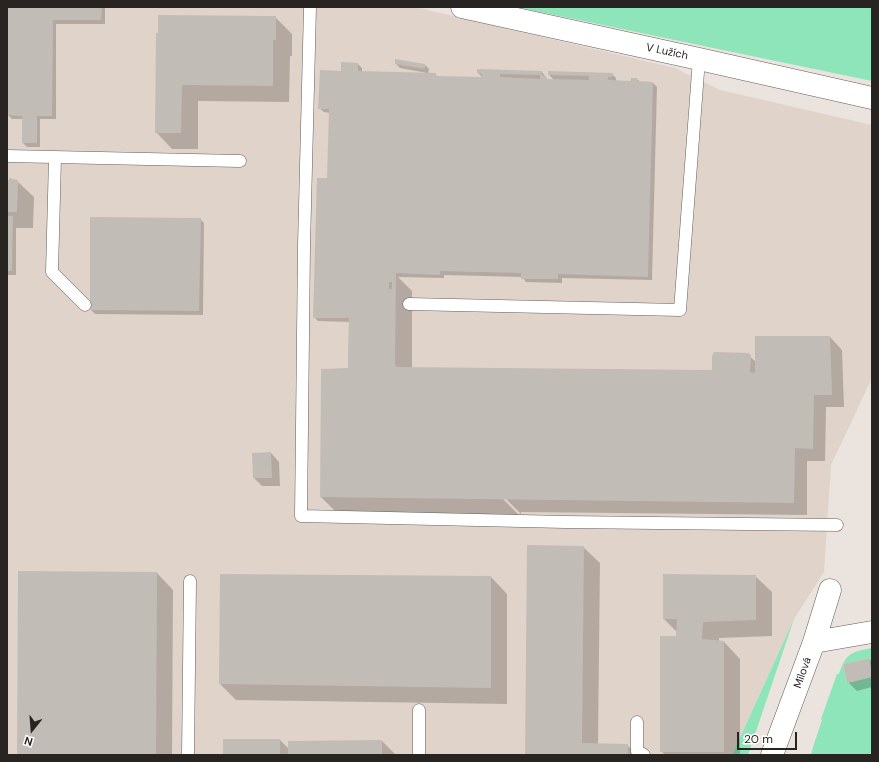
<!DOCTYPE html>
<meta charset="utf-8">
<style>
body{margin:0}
#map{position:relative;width:879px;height:762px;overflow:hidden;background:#eae3de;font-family:"DM Sans",sans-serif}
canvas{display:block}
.frame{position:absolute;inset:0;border:8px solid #272422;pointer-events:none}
.north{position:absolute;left:12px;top:710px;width:40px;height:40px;-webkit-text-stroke:3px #fff;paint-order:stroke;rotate:197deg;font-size:11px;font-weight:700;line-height:16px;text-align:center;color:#272422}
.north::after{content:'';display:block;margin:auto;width:14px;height:18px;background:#272422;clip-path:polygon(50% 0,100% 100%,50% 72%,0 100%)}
.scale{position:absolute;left:737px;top:732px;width:60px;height:18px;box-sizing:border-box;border:2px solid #272422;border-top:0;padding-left:5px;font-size:12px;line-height:14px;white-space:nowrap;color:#272422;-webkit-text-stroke:3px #fff;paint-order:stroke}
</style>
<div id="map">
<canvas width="879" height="762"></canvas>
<div class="frame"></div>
<div class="north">N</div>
<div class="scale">20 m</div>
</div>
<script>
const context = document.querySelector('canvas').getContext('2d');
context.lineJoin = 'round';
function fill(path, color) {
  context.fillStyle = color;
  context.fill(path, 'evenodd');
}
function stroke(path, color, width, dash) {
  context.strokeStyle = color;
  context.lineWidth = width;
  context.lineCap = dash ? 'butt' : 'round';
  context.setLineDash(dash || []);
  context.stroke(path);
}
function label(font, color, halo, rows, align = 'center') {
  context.font = font + ' "DM Sans",sans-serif';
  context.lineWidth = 3;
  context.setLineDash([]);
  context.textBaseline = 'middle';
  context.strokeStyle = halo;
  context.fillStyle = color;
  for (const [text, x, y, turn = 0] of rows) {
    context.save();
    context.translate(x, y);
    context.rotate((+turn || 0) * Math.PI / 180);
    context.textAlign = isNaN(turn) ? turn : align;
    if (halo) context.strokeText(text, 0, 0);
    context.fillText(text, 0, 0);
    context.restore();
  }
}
fill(new Path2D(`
 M 7,7 L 415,7 L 675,68 L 720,90 L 872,125 L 872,378 L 831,465 L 824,572 L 794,619 L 732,755 L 7,755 Z`), '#e0d4ca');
fill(new Path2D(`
 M 516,7 L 872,7 L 872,81 Z
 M 794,619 L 748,755 L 732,755 Z
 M 872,648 L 872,672 L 869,658 L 843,664 L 847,683 L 872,677 L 872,755 L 811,755 L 813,747 L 822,720 L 821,719 L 837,674 L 839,674 C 846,653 851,652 872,648 Z`), '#8fe5ba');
fill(new Path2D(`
 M 7,7 L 105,7 L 105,24 L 56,24 L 56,119 L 40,119 L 40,147 L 27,147 L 23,143 L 23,119 L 12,119 L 8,115 L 8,24 L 7,24 Z
 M 275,17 L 292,34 L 292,56 L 290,56 L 289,102 L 198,101 L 198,149 L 172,149 L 156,132 L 157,34 Z
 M 358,64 L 362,68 L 362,72 L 427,74 L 427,73 L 400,68 L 396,64 L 425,65 L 429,69 L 428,74 L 435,74 L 438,77 L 483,78 L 478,73 L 542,72 L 548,80 L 554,80 L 549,75 L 612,74 L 616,78 L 616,82 L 632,82 L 637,79 L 640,82 L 653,83 L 657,87 L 652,280 L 562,278 L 562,283 L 526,282 L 522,277 L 444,275 L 444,278 L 398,277 L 412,291 L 412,368 L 713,371 L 747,354 L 756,362 L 830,337 L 842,350 L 844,407 L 826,407 L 825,461 L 807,461 L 807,515 L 521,512 L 521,514 L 502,495 L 500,496 L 519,515 L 337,513 L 321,497 L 348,369 L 350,322 L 318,321 L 314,317 L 328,179 L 330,113 L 324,112 L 319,108 L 342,72 Z
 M 7,181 L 17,181 L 34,197 L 33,228 L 16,228 L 16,275 L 7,275 Z
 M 200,219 L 204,223 L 203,315 L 95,314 L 91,310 Z
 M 271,453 L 279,462 L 280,486 L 262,486 L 254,478 Z
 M 583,547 L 600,563 L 598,744 L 627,745 L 638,755 L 526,755 Z
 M 157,573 L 173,590 L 172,755 L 18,755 Z
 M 755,576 L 772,592 L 772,636 L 719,638 L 719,642 L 724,642 L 740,659 L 740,755 L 665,755 L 661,751 L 677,632 L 664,619 Z
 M 491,577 L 507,594 L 507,704 L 236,700 L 220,684 Z
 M 869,659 L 872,662 L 872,687 L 857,691 L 848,682 Z
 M 280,740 L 289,749 L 289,742 L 382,741 L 396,755 L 224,755 Z`), '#0003');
fill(new Path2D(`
 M 7,7 L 102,7 L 101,20 L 53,20 L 52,116 L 37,116 L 37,143 L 22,143 L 22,116 L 7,115 Z
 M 158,15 L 276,16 L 276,40 L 273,40 L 273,86 L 182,85 L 181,133 L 155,133 L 156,33 L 158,33 Z
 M 395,59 L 425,64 L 425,69 L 395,64 Z
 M 341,62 L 358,63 L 358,71 L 436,73 L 436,76 L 481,77 L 482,74 L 477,73 L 477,69 L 542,71 L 542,75 L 546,76 L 546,79 L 589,80 L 589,76 L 548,75 L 548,71 L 613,73 L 612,77 L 608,77 L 608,80 L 631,81 L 631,78 L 637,78 L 637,81 L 653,82 L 648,277 L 558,274 L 558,279 L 521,279 L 521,273 L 440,271 L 440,275 L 396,273 L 395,365 L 397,367 L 712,370 L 712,356 L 714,352 L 748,353 L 751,355 L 750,372 L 755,373 L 755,336 L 830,336 L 832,395 L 814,395 L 813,449 L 795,448 L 794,503 L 320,497 L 321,369 L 348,368 L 348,352 L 349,318 L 313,318 L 317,178 L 327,178 L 329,109 L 318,109 L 320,70 L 341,71 ZM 500,74 L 540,75 L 540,79 L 500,77 ZM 389,282 L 392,282 L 392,289 L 389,289 Z
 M 9,178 L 18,180 L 17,212 L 7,212 L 7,180 L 9,180 Z
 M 7,216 L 13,216 L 12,271 L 7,271 Z
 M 90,217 L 201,218 L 199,311 L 90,310 Z
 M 271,452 L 272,478 L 253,478 L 252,453 Z
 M 527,545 L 584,546 L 582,743 L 628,744 L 628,755 L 525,755 Z
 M 18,571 L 157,572 L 156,755 L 17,755 Z
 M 220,574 L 491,576 L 491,688 L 219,684 Z
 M 663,574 L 756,575 L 756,620 L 703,622 L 702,639 L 724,641 L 724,752 L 660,752 L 660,636 L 676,636 L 677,619 L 663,619 Z
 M 869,658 L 872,677 L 847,683 L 843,664 Z
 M 223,739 L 280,739 L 280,755 L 223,755 Z
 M 382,740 L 382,755 L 288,755 L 288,741 Z`), '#c2bcb7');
const lane = new Path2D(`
 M 310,7 L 304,246 L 301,516 L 565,522 L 837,525
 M 7,156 L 240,161
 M 55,158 L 52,272 L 85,305
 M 409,304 L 680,310 L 699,59
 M 637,722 L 637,751 L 644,755
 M 188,755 L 190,581
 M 419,755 L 419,710`);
const street = new Path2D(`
 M 462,7 L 699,59 L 872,98
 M 814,642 L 872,632
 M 772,755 L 814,642 L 830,590`);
stroke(lane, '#645e5a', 13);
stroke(street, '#645e5a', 23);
stroke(lane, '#fff', 12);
stroke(street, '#fff', 22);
label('11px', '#272422', '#fff', [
 ["V Lužích",667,52,12],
 ["Mílová",803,673,-70]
]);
</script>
